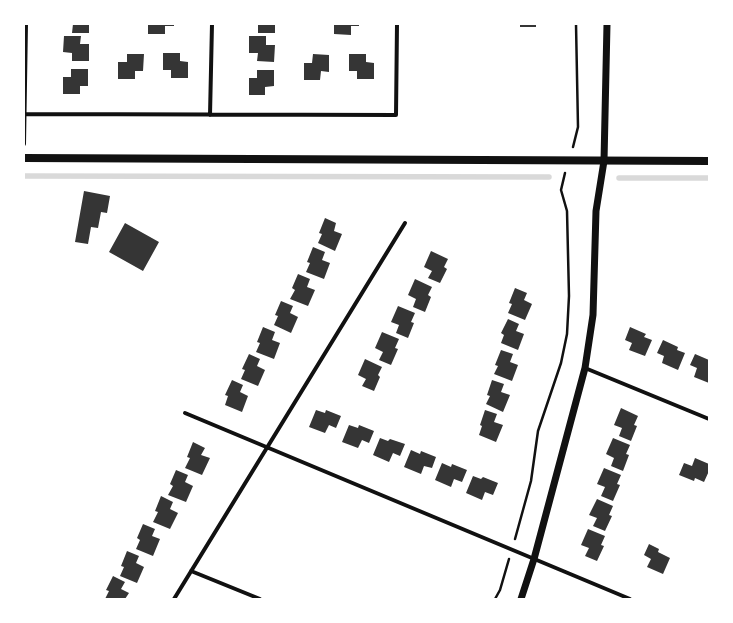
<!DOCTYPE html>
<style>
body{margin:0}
#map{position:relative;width:733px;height:623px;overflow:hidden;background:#fff;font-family:"Exo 2",sans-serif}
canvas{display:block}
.frame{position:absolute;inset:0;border:25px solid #fff;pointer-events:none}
</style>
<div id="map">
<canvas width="733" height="623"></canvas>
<div class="frame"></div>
</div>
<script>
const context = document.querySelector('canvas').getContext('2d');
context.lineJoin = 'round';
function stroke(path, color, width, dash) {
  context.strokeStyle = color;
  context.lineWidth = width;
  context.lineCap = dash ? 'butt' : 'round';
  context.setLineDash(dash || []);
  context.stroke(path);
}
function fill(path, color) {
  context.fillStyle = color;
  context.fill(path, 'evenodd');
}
stroke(new Path2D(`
 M 24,176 L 549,177
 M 619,178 L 709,178`), '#d9d9d9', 5.5);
fill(new Path2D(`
 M 73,24 L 89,24 L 89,33 L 72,33 Z
 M 148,24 L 174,24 L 174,26 L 165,26 L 165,34 L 148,34 Z
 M 258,24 L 275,24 L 275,33 L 258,33 Z
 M 334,24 L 359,24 L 359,26 L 351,26 L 351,35 L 334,34 Z
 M 520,24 L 536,24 L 536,27 L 520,27 Z
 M 64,36 L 81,36 L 80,44 L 89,44 L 89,61 L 72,61 L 72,53 L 63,52 Z
 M 249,36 L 266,36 L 266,45 L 275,45 L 274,62 L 257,61 L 258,53 L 249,53 Z
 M 163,53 L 180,53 L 180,61 L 188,62 L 188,78 L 171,78 L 171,70 L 163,70 Z
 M 127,54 L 144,54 L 143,71 L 135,71 L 135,79 L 118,79 L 118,62 L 127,62 Z
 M 313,54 L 329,55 L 329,72 L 321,71 L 320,80 L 304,80 L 304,63 L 312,63 Z
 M 349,54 L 366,54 L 366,62 L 374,63 L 374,79 L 357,79 L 357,71 L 349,71 Z
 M 71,69 L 88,69 L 88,86 L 80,86 L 80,94 L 63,94 L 63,77 L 71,77 Z
 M 257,70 L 274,70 L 274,86 L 265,87 L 265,95 L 249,95 L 249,78 L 257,78 Z
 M 84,191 L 110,196 L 107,213 L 101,212 L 98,228 L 91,227 L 88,244 L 75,242 Z
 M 325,218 L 336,223 L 334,231 L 342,234 L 335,251 L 318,243 L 322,234 L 319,233 Z
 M 125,223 L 159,242 L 143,271 L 109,252 Z
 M 313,247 L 325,252 L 322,260 L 330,263 L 324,279 L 306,272 L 310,263 L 307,262 Z
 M 431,251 L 448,259 L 444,267 L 447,269 L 440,283 L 428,278 L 432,271 L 424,267 Z
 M 298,274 L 310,279 L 307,287 L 315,290 L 308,306 L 290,299 L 295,290 L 292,288 Z
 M 415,279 L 432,287 L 428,295 L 431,297 L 425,312 L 413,307 L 416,299 L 408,295 Z
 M 515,288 L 527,293 L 524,300 L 532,304 L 525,320 L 508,313 L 512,304 L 509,303 Z
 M 281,301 L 293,306 L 290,313 L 298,317 L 291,333 L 274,325 L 278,316 L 275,315 Z
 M 398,306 L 415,313 L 411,322 L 414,323 L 408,338 L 396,333 L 399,325 L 391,322 Z
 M 508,319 L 519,324 L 516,331 L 524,334 L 518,350 L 501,343 L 504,335 L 501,333 Z
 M 263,327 L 275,332 L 272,340 L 280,343 L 274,359 L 256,352 L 260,343 L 257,342 Z
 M 630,327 L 646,334 L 644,337 L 652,340 L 645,356 L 629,350 L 632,343 L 625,340 Z
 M 382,332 L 399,339 L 395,348 L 398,349 L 391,365 L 379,360 L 383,352 L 375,348 Z
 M 663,340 L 678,347 L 677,350 L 685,353 L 678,370 L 662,363 L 664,356 L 657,353 Z
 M 501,350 L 513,354 L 510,362 L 518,365 L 512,381 L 494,374 L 498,366 L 495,365 Z
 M 249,354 L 260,359 L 257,366 L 265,370 L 258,386 L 241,379 L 245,370 L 242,369 Z
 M 695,354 L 709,360 L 709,383 L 694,377 L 697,368 L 690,365 Z
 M 365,359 L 382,367 L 378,375 L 380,377 L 374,391 L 362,386 L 366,379 L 358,375 Z
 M 232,380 L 243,385 L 240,392 L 248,396 L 242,412 L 225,405 L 228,396 L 225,395 Z
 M 492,380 L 504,384 L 501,392 L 510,395 L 503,412 L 486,404 L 490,396 L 487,395 Z
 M 621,408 L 638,416 L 634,425 L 637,426 L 631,441 L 619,436 L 622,428 L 614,425 Z
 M 316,410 L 325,413 L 326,410 L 341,416 L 336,428 L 329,425 L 325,433 L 309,427 Z
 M 485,410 L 497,414 L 494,422 L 503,425 L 496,442 L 479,435 L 482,426 L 480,425 Z
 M 349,425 L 358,428 L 359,425 L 374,431 L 369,443 L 362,440 L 358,448 L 342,442 Z
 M 380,438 L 388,441 L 390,439 L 405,444 L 400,456 L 393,453 L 389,462 L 373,455 Z
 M 613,438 L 630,445 L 626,454 L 629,455 L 623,471 L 611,466 L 614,458 L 606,454 Z
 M 193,442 L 205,448 L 201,455 L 210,458 L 202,475 L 185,468 L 190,458 L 187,457 Z
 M 411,450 L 420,454 L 421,451 L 436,457 L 432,468 L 424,466 L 421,474 L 404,467 Z
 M 695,458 L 709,464 L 709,471 L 704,482 L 695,478 L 694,481 L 679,475 L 684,463 L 692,466 Z
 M 442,463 L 451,467 L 452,464 L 467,470 L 462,482 L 454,479 L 451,487 L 435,480 Z
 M 604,468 L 621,475 L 617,484 L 620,485 L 613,501 L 601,496 L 605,487 L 597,484 Z
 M 176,470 L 188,475 L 185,482 L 193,486 L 186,502 L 168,495 L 173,486 L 170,484 Z
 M 473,476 L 481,479 L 483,477 L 498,483 L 493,495 L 485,492 L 482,500 L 466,493 Z
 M 161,496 L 173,502 L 170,509 L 178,513 L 170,529 L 153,522 L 158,512 L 155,511 Z
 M 597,499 L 613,506 L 609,515 L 612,516 L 605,531 L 593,526 L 597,518 L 589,515 Z
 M 143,524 L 155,529 L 152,536 L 160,539 L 153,556 L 136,549 L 140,540 L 137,538 Z
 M 588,529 L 605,536 L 601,545 L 604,546 L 597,561 L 585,556 L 589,548 L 581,545 Z
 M 649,544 L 659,549 L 658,552 L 670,558 L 663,574 L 647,567 L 651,559 L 644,555 Z
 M 127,551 L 139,556 L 136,563 L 144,567 L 137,583 L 120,576 L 124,567 L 121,566 Z
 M 113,576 L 125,582 L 121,589 L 129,593 L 125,599 L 105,599 L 109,591 L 106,590 Z`), '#353535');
stroke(new Path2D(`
 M 573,147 L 578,127 L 576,24
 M 515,539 L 531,481 L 538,431 L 561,363 L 567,334 L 569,296 L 567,211 L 561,190 L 565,173
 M 495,599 L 500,590 L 509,559`), '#111', 2.5);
stroke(new Path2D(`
 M 24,114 L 396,115 L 397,24
 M 210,115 L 212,24
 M 24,144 L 26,24
 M 585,368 L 709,419
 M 185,413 L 630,599
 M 191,571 L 260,599
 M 174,599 L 405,223`), '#111', 4);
stroke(new Path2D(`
 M 521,599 L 534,559 L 585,368 L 593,315 L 596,211 L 604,161 L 607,24`), '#111', 7);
stroke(new Path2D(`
 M 24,158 L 709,161`), '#111', 8);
</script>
